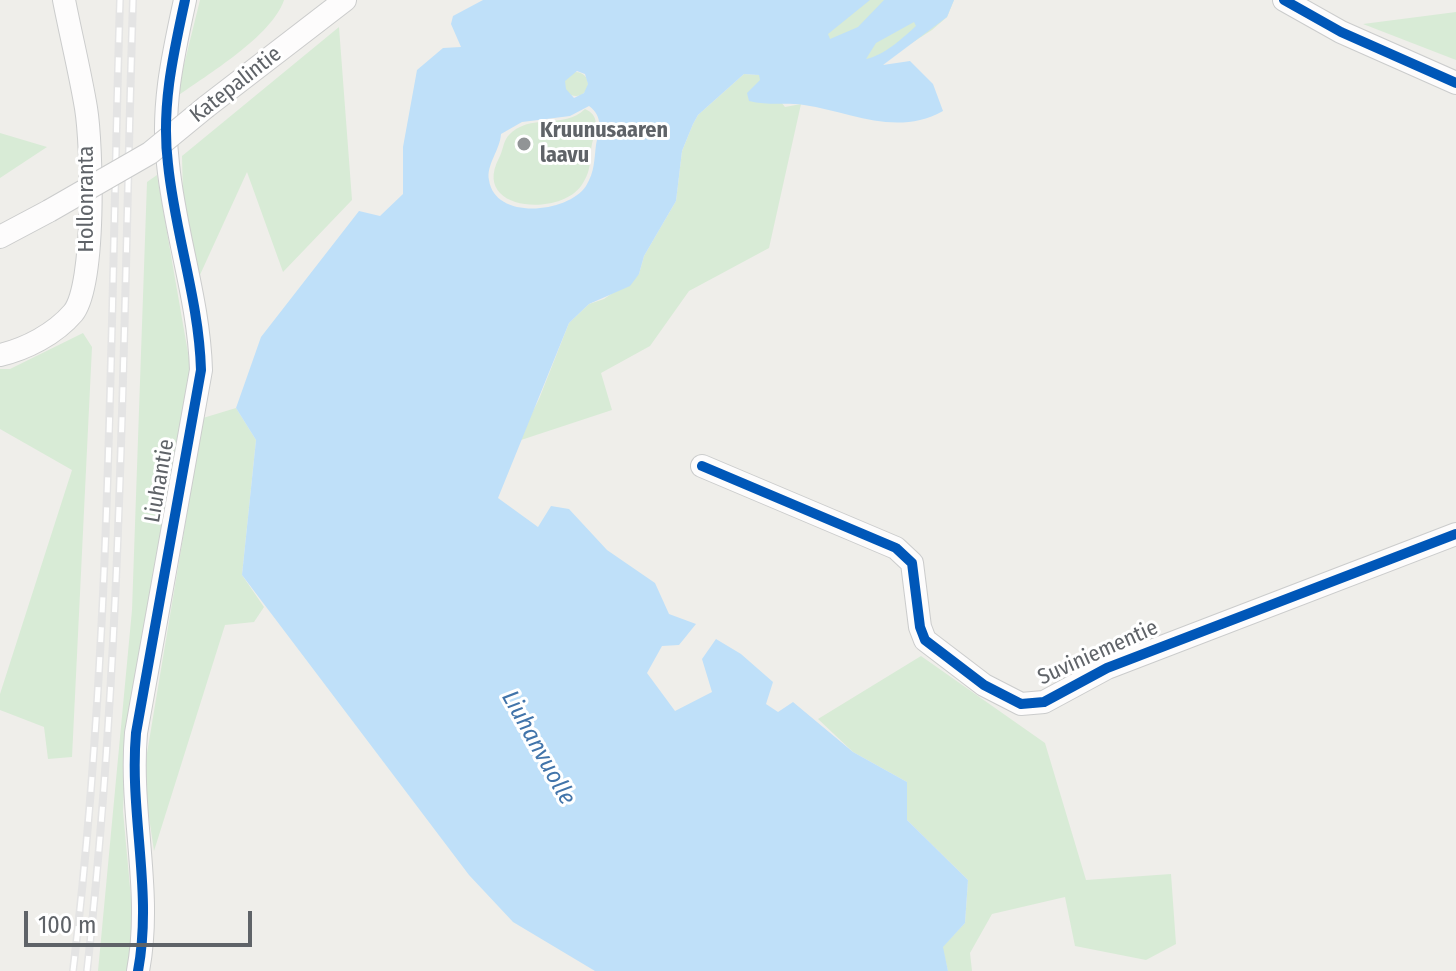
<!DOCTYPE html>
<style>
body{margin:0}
#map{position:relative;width:1456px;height:971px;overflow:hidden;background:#efeeea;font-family:"Fira Sans Condensed",sans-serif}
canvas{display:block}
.scale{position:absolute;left:24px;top:911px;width:228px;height:36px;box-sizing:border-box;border:4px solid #5f6368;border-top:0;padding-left:10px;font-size:24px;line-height:28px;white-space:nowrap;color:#5f6368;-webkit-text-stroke:6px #fff;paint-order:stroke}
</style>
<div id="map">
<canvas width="1456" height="971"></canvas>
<div class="scale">100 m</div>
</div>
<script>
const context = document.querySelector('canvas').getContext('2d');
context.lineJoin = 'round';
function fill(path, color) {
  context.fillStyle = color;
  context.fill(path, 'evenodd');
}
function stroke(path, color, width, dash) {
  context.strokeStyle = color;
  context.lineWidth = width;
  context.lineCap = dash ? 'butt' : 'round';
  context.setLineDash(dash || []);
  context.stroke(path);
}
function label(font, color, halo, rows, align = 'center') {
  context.font = font + ' "Fira Sans Condensed",sans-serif';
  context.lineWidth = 6;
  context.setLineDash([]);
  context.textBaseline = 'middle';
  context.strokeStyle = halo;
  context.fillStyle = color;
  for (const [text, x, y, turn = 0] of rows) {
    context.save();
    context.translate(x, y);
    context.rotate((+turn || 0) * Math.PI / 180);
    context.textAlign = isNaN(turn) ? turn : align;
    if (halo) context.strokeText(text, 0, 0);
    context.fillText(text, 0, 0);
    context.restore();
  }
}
fill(new Path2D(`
 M 200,0 L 284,0 C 272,36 207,75 176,97 Z
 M 807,0 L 954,0 L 947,17 L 932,30 L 885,60 L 883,66 L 809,44 Z
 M 1456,12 L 1456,60 L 1363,24 Z
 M 339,27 L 352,200 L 283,272 L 247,172 L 199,277 L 183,196 L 182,156 Z
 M564 84a12 12 0 1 1 24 0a12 12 0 1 1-24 0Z
 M 744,74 L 759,75 L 785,107 L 801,104 L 769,248 L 689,291 L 650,346 L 601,373 L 612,410 L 518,441 L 539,399 L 569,323 L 589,304 L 604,299 L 639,274 L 644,256 L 676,201 L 682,151 L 693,124 L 698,115 Z
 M 585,109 C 599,115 597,127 593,140 C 588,157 594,168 581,186 C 559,217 471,211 499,158 C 503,151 503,142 508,136 C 529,112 564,130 585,109 Z
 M 0,133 L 47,147 L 0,178 Z
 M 157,175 L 191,370 L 125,765 L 123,811 L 135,942 L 130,971 L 98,971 L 132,610 L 147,182 Z
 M 83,333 L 92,347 L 72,757 L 48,759 L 44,727 L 0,710 L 0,694 L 72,470 L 0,429 L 0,369 L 10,369 Z
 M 236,408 L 256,440 L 242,575 L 264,607 L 254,622 L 225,625 L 154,851 L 143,777 L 203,418 Z
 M 921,656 L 1045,743 L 1086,880 L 1171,874 L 1176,944 L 1146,960 L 1075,946 L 1065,897 L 992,914 L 970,953 L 972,971 L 948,971 L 942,947 L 965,923 L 968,880 L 907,820 L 907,782 L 853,752 L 818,719 Z`), '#d8ebd6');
fill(new Path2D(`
 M 483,0 L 870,0 L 828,34 L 830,39 L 858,27 L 884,0 L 954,0 L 947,17 L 883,65 L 910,61 L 933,84 L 943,111 C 896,137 851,112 804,105 C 786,102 768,106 749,101 L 747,93 L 760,80 L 759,75 L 744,74 L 698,115 L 693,124 L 682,151 L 676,201 L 644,256 L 639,274 L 630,286 L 589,304 L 569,323 L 498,498 L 538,527 L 551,506 L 569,509 L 607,550 L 655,583 L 669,614 L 696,624 L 679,645 L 662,646 L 647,673 L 675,711 L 712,692 L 702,659 L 716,639 L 741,654 L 773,682 L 766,704 L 778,712 L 793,702 L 853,752 L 907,782 L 907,820 L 968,880 L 965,923 L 943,947 L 948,971 L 595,971 L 513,922 L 469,875 L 242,575 L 256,440 L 236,408 L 261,337 L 359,211 L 380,216 L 403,194 L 403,147 L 417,70 L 443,48 L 461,47 L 451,24 L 453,16 ZM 914,22 L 916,26 C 903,38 883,56 866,59 L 876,43 ZM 577,71 L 585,74 L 588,84 L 584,93 L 574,98 L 566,89 L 565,81 ZM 589,106 C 604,117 599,130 596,145 C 594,160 595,171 586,186 C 568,213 495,221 489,180 C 486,165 500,150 501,134 L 522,122 L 570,116 Z`), '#bfe0f9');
const minor = new Path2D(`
 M 1284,0 L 1341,32 L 1456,83
 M 206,107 L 345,0
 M 0,237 L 49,211
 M 0,355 C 26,349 55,334 73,313 C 96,285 92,145 86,108 C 80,72 71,36 64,0
 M 702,466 L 896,548 L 912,563 L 920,627 L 925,640 L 984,685 L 1021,704 L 1044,702 L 1107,668 L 1456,534
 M 138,971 C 153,891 129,814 136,733 L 201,370 C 199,300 175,234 168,164 C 161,108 173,55 185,0`);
stroke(minor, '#cbcccc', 24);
stroke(minor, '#fdfcfc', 22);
const rail = new Path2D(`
 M 73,971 C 112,650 110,323 120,0
 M 87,971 C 123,649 123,324 133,0`);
stroke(rail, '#e4e4e4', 8);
stroke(rail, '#fff', 5, [15]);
const minorBridge = new Path2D(`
 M 49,211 L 150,153 L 206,107`);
stroke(minorBridge, '#cbcccc', 24, []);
stroke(minorBridge, '#fdfcfc', 22);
stroke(new Path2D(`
 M 1284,0 L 1341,32 L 1456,83
 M 702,466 L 896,548 L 912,563 L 920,627 L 925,640 L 984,685 L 1021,704 L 1044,702 L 1107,668 L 1456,534
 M 138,971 C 153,891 129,814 136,733 L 201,370 C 199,300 175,234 168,164 C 161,108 173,55 185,0`), '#0057b8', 10);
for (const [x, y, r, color] of [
 [524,144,8,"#919496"]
]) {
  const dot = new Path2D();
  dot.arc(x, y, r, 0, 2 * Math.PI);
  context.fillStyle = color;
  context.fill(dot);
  stroke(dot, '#fff', 3);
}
label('22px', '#5f6368', '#fff', [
 ["Katepalintie",236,85,-38],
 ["Hollonranta",87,199,-90],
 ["Liuhantie",160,481,-80],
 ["Suviniementie",1098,653,-24]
]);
label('bold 22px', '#5f6368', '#fff', [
 ["Kruunusaaren",540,131],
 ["laavu",540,156]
], 'left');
label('italic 24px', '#4174aa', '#fff', [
 ["Liuhanvuolle",538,748,61]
]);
</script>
